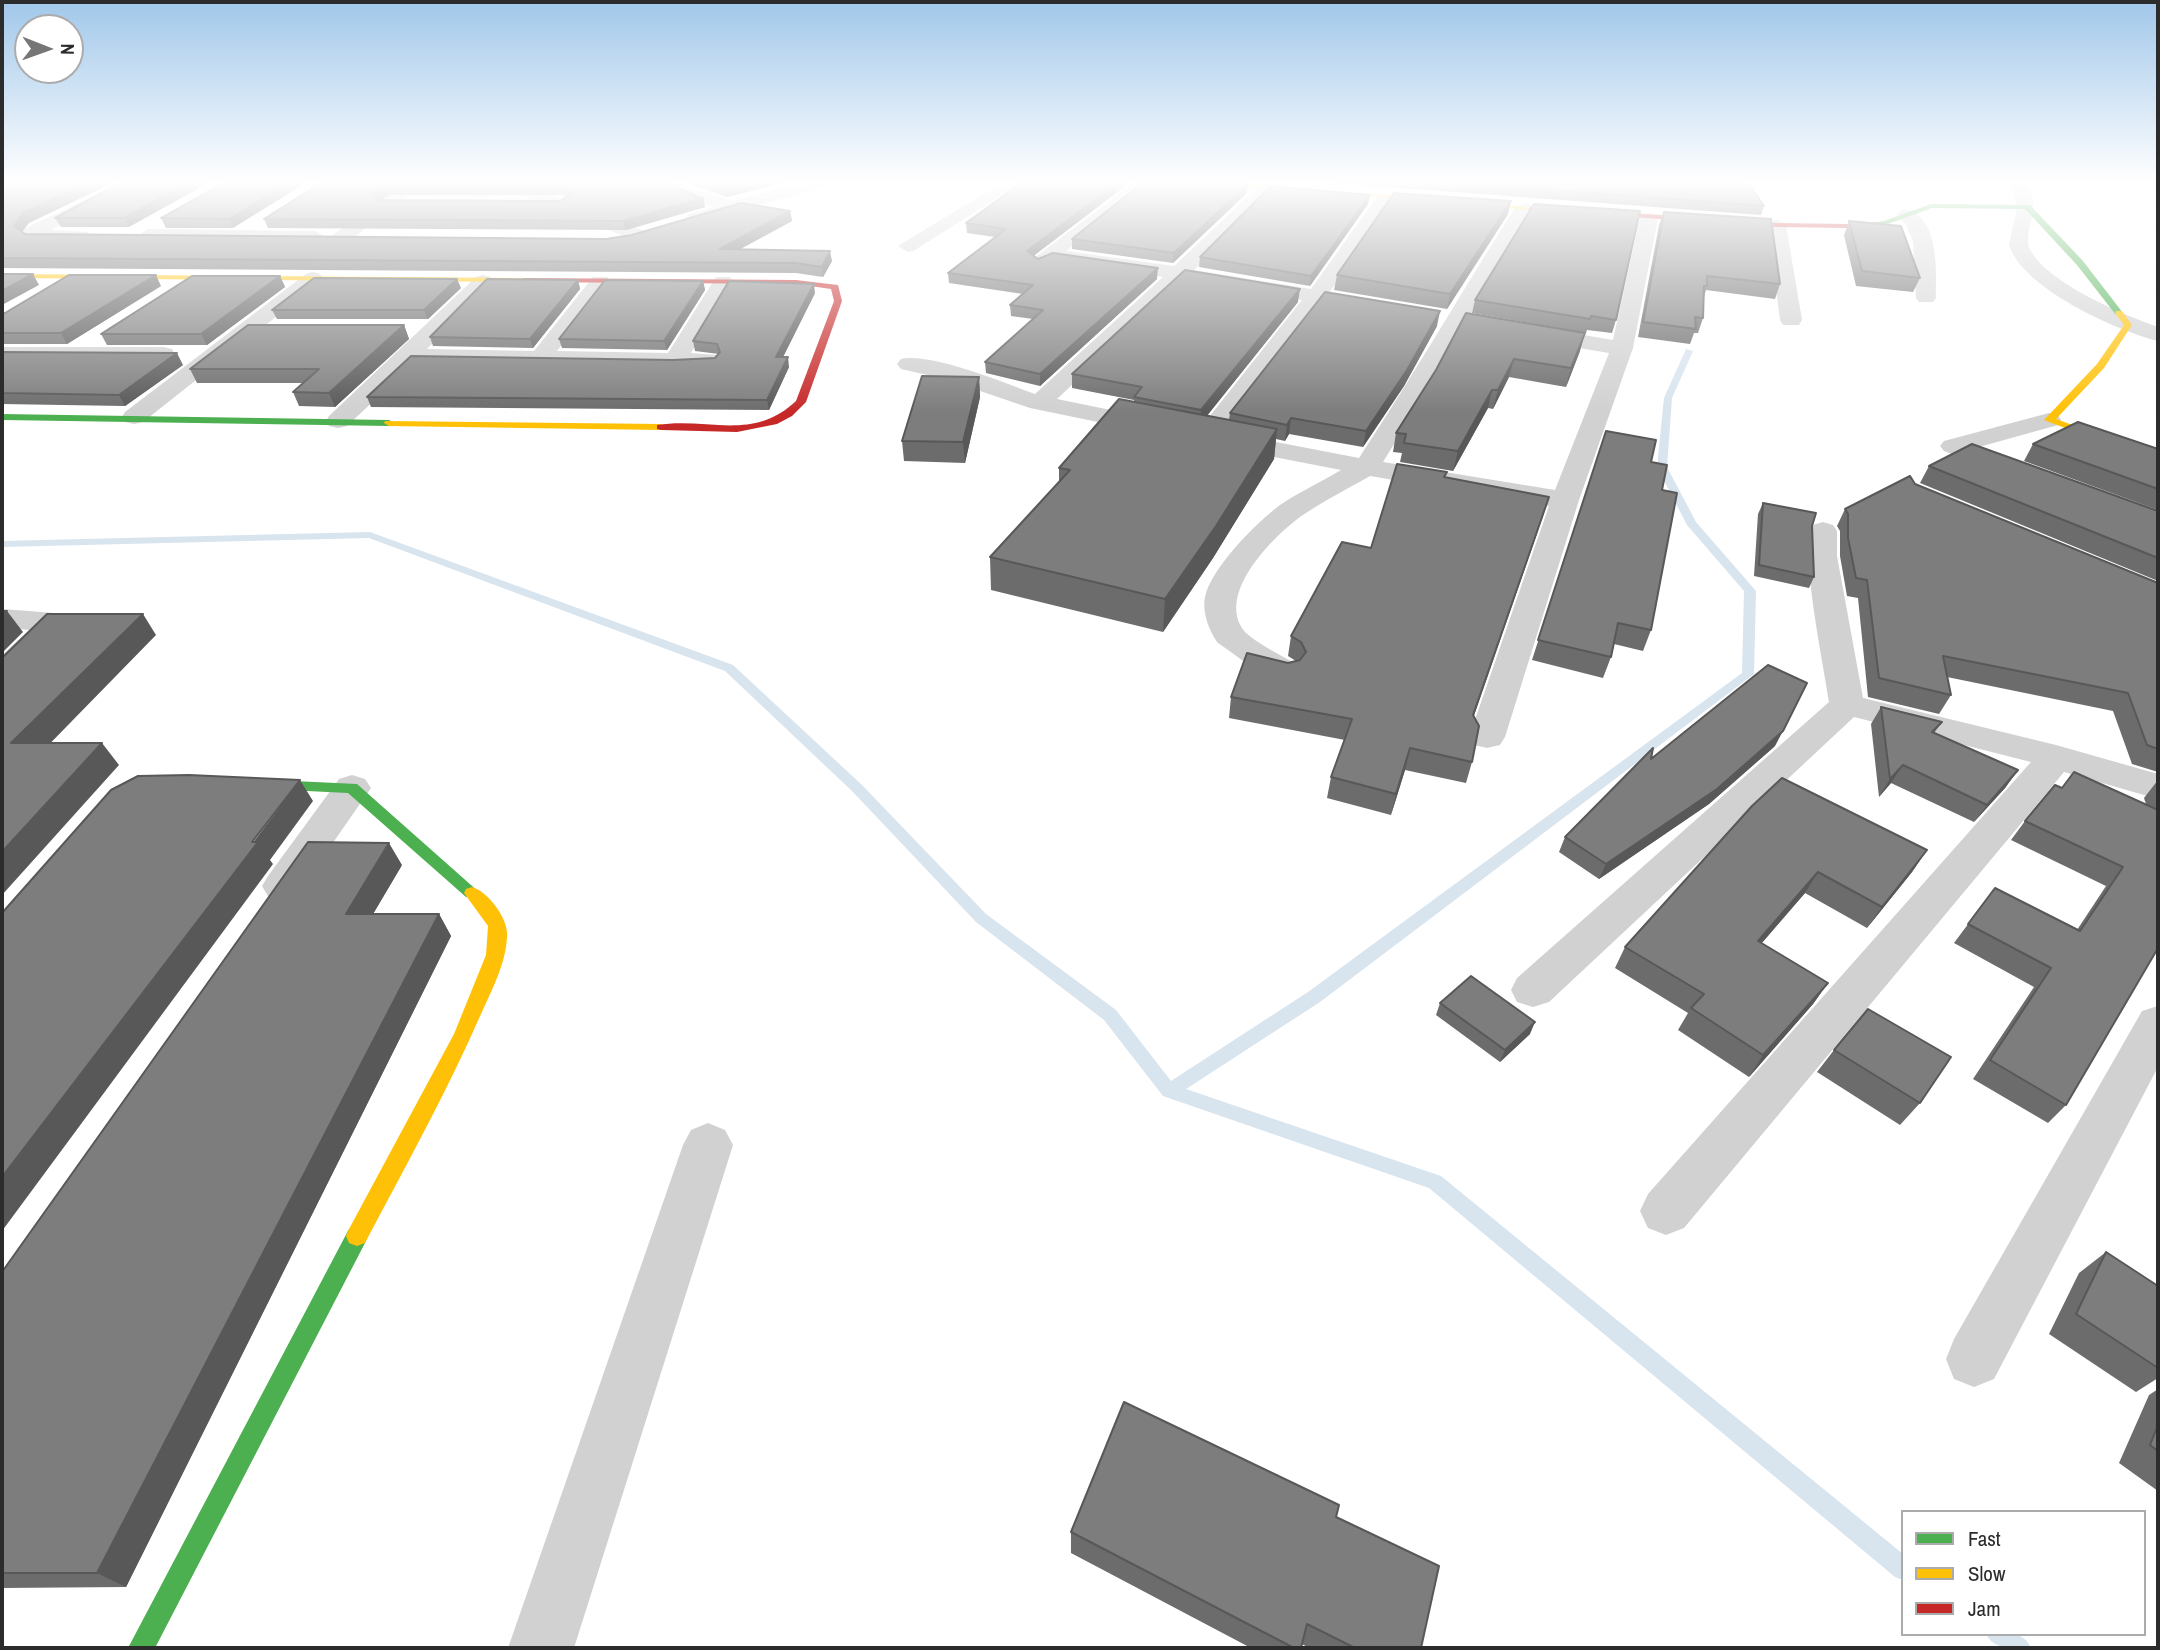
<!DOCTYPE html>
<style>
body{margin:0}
#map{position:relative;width:2160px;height:1650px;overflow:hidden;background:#fff;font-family:"Archivo Narrow",sans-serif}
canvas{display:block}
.frame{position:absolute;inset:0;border:4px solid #2c2c2c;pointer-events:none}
.legend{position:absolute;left:1901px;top:1510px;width:245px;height:126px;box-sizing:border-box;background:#fff;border:2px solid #ababab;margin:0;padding:9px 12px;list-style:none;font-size:21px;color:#2c2c2c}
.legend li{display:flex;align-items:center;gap:14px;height:35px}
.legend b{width:35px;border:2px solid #ababab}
.north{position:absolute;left:14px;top:14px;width:70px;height:70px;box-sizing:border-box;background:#fff;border:2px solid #ababab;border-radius:50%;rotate:91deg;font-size:19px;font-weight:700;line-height:28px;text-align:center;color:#2c2c2c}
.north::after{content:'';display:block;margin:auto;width:24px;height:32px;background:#767676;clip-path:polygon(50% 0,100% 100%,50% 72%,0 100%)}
</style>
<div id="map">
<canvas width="2160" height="1650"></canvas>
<div class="frame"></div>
<ul class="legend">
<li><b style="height:9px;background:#4caf50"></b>Fast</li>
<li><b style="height:9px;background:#ffc107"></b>Slow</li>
<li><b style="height:9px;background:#c62828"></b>Jam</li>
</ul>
<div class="north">N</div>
</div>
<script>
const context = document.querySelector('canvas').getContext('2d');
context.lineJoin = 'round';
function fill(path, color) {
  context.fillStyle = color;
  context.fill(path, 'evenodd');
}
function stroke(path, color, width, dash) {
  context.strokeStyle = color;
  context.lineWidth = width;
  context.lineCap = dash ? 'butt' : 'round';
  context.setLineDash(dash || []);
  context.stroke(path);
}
fill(new Path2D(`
 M 424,182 L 492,182 L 553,202 L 394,208 Z`), '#eef2eb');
fill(new Path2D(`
 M 1686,349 L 1693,351 L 1672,398 L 1667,467 L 1696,522 L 1756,591 L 1754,674 L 1320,1002 L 1186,1089 L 1441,1176 L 1903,1554 L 1903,1580 L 1895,1577 L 1429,1188 L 1163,1096 L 1104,1020 L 976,922 L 852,791 L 725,671 L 369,538 L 2,547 L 2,541 L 370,532 L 733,665 L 862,785 L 986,914 L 1116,1010 L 1171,1081 L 1308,992 L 1742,673 L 1744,591 L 1687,525 L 1657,467 L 1664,398 Z
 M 1986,1634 C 2004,1634 2023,1629 2031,1648 C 2014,1649 1994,1650 1986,1634 Z`), '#d8e4ee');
fill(new Path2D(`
 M 122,182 L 142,182 L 51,230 L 88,232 L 90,236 L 88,240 L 35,242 L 28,240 L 22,233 L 24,229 Z
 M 408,182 L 426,182 L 348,242 L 334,242 L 332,238 L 334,234 Z
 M 497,182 L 519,182 L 645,231 L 647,235 L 638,241 L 631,239 L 499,186 Z
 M 652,182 L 675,182 L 733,201 L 803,182 L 828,182 L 826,186 L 695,223 L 686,218 L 689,214 L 714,207 L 654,186 Z
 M 1003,182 L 1022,182 L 915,250 L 908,252 L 898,246 Z
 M 1135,182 L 1153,182 L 1066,251 L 1174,266 L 1263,182 L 1280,182 L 1194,270 L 1311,289 L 1379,194 L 1391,194 L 1394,198 L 1329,293 L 1378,302 L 1382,306 L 1378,310 L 1371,312 L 1322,304 L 1224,432 L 1359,458 C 1413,376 1462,291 1515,208 L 1524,203 L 1530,204 L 1533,208 C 1482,292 1435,379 1383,462 L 1555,490 L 1609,353 L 1531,340 L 1523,338 L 1520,333 L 1523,328 L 1531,326 L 1613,340 L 1640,218 L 1649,213 L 1658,218 L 1633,348 L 1579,500 L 1505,737 L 1500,745 L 1487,748 L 1474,745 L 1469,737 L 1549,506 L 1370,476 C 1347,489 1322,502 1300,517 C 1272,538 1219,591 1242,628 C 1249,640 1283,656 1296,664 L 1301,671 L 1296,678 C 1268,685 1240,657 1218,643 C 1209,631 1202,612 1205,597 C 1211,568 1257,522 1280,505 C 1299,492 1321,482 1341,470 L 1207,444 L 1198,441 L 1194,436 L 1302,300 L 1183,280 L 1057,399 L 1165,421 L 1169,426 L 1165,431 L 1156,434 L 1030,408 L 945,379 L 901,369 L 897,364 L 901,359 C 930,352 1005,383 1035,394 L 1163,277 L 1053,260 L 1040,267 L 1030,261 Z
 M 2011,182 L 2027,182 C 2040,216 2028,215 2028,245 C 2041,281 2124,315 2158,327 L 2158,341 C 2117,331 2022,288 2009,245 L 2017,208 Z
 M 1905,209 C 1940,217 1936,271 1936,298 L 1933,302 L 1919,302 L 1916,298 L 1913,241 L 1906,225 L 1896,214 Z
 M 1777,219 L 1786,225 L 1802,320 L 1799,325 L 1783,325 L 1780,320 L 1768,225 Z
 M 148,229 L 316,231 L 325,237 L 316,243 L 141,239 L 139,235 Z
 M 313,272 L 320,274 L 323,278 L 320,282 L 143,422 L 134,424 L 125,422 L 122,417 L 125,412 L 306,274 Z
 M 483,275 L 490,277 L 493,281 L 490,285 L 427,349 L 534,351 L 593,277 L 607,277 L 610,281 L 557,351 L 668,353 L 716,277 L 730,277 L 733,281 L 691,353 L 717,355 L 720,360 L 717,365 L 709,367 L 414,363 L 347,426 L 338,428 L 329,426 L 326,421 L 329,416 L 476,277 Z
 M 2,347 L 164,347 L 172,349 L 175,354 L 172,359 L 164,361 L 2,361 Z
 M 2049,413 L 2058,415 L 2061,420 L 2058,425 L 1979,447 L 2019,461 L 2023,467 L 2019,473 L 2010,475 L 2001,473 L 1944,451 L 1940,446 L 1944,441 Z
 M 1823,522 L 1833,525 L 1837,531 L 1837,556 L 1863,698 L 2056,745 L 2158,774 L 2158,799 L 2064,772 L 1684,1228 L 1666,1235 L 1648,1228 L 1640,1211 L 1648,1194 L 2031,762 L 1854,717 L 1549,1002 L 1533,1007 L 1517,1002 L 1511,990 L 1517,978 L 1829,702 C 1825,671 1798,546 1813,525 Z
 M 2,609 L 54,613 L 61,632 L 14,680 L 2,683 L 2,655 L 29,630 L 2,627 Z
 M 352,775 L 365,779 L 371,788 L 296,896 L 282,901 L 268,896 L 262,886 L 268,876 L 339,779 Z
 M 2158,1006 L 2158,1067 L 1994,1379 L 1974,1387 L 1954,1379 L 1946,1359 L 1954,1339 L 2142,1011 Z
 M 708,1123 L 725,1130 L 733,1145 L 574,1648 L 508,1648 L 683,1145 L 691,1130 Z`), '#d1d1d1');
fill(new Path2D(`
 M 1931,204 L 2030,205 L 2083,261 L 2123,313 L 2116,315 L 2077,265 L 2025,209 L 1932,208 L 1885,225 L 1848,228 L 1844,226 L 1884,221 Z
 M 2,414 L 389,420 L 394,423 L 389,426 L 2,420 Z
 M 251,779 L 357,784 L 480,893 L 478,897 L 466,897 L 348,793 L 246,788 L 243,784 Z
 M 357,1226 L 365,1229 L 368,1236 L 365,1243 L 155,1648 L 128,1648 L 349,1229 Z`), '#4caf50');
fill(new Path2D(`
 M 1202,182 L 1225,182 L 1535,208 L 1531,210 Z
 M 2,274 L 526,278 L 530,280 L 526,282 L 2,278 Z
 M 2116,311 L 2122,311 L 2132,325 L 2104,368 L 2056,419 L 2158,456 L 2158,463 L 2044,420 L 2097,364 L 2124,325 L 2115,313 Z
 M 385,421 L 661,424 L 666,427 L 661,430 L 389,426 L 384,423 Z
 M 472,887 C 487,891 506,916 507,932 C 508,959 492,990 481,1014 C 447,1092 405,1167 365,1243 L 357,1246 L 349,1243 L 346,1236 L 349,1229 L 454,1034 L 486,955 L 488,926 L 464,893 L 466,889 Z`), '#ffc107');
fill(new Path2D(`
 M 1531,206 L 1777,223 L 1848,224 L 1852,226 L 1848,228 L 1777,227 L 1528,210 Z
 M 526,278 L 796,280 L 838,285 L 842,301 L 806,402 L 792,416 L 777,424 L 737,432 L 661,430 L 657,429 L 657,425 C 708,417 753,442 796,401 L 834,301 L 831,289 L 796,284 L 523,282 L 523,278 Z`), '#c62828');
fill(new Path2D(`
 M 124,181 L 129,227 L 61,227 L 55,218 Z
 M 227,181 L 233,228 L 166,228 L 161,218 Z
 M 324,181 L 658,181 L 696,195 L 697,197 L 703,198 L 705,207 L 626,230 L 268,228 L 264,219 ZM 389,195 L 563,195 L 566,198 L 560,201 L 381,200 Z
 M 682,181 L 790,181 L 727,197 Z
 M 1024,181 L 1034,256 L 1038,259 L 1157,279 L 1040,386 L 986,373 L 985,362 L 1033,319 L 1011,316 L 1010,305 L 1023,294 L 949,283 L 948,273 L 995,237 L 967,233 L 966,223 Z
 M 1309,181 L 1715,181 L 1764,206 L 1761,215 Z
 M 2,188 L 29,223 L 22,232 L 25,234 L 606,239 L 790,211 L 792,221 L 740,249 L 832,261 L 823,277 L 796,273 L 2,268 Z
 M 1247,193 L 1173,263 L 1072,249 L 1072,239 Z
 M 1368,204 L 1310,286 L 1199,267 L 1200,257 Z
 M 1664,212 L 1780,284 L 1775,299 L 1706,290 L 1704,297 L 1703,318 L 1698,333 L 1694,333 L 1690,344 L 1638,337 L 1659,225 Z
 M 1508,214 L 1447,309 L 1334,290 L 1337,275 Z
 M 1849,221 L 1920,278 L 1913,292 L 1856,286 L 1844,235 Z
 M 280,276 L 285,287 L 207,345 L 107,345 L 101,334 Z
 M 578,280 L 580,289 L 533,348 L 433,346 L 430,337 Z
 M 703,281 L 705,290 L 667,350 L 562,348 L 559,339 Z
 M 161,286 L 67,344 L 2,344 L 2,314 Z
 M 461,288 L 428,319 L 277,319 L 272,310 Z
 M 815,293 L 783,357 L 789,367 L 769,410 L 371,407 L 367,397 L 673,360 L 715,358 L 719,354 L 695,351 L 693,341 Z
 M 1475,300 L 1616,320 L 1612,333 L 1587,330 L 1586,333 L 1472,313 Z
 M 1298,302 L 1207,416 L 1229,420 L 1230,413 L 1437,326 L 1404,386 L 1363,447 L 1289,434 L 1285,441 L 1276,439 L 1274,459 L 1213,558 L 1163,632 L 991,590 L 990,557 L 1059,482 L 1059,468 L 1134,402 L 1134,400 L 1072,388 L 1072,374 Z
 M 1466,313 L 1580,351 L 1566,387 L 1509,377 L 1493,409 L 1488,408 L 1453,471 L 1400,462 L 1402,453 L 1393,452 L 1396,433 L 1436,370 Z
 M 404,325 L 409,339 L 335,407 L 299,406 L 293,392 L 303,383 L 197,383 L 190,369 Z
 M 2,352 L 183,365 L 125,406 L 2,404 Z
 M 979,377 L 980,397 L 965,463 L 904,461 L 902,441 Z
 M 1606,431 L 1651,462 L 1662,490 L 1651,630 L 1643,651 L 1614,644 L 1611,657 L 1603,678 L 1532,660 Z
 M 2033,444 L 2158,449 L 2158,510 L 2024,461 Z
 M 1929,466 L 2158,511 L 2158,581 L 1920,483 Z
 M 1447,472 L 1445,478 L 1543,516 L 1473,716 L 1472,762 L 1466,783 L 1405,770 L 1391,815 L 1327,798 L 1331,777 L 1345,740 L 1229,718 L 1231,697 L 1288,663 L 1296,661 L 1288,656 L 1291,636 Z
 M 1915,484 L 2158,583 L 2158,772 L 2132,764 L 2113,711 L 1947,677 L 1951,695 L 1939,714 L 1868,697 L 1858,598 L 1847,596 L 1840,556 L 1840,531 L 1837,526 L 1845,509 Z
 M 1763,503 L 1812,526 L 1814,577 L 1809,588 L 1754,576 L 1758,514 Z
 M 1881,707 L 1942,722 L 1934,733 L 2018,770 L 2005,788 L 1974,822 L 1891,783 L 1879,797 L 1871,724 Z
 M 1775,746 L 1709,804 L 1599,879 L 1559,852 L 1565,837 L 1651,759 Z
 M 2158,780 L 2158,948 L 2066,1105 L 2048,1123 L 1973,1079 L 2034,987 L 1954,943 L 1995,888 L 2077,930 L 2106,886 L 2011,840 L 2025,821 L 2062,788 L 2146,804 L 2144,798 Z
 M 1752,806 L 1927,850 L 1912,872 L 1867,928 L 1805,893 L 1762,943 L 1828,983 L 1813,1004 L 1749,1077 L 1678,1030 L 1688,1013 L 1615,968 L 1625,947 Z
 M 402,865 L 373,914 L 439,914 L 451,936 L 126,1587 L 2,1588 L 2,1272 Z
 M 1440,1003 L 1530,1034 L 1500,1062 L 1436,1015 Z
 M 1834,1050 L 1920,1103 L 1900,1125 L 1817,1072 Z
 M 2106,1252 L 2158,1286 L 2158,1378 L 2136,1392 L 2049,1334 L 2079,1273 Z
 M 2158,1389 L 2158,1491 L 2119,1463 L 2149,1395 Z
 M 1336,1517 L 1421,1648 L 1309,1648 L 1302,1644 L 1301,1648 L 1251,1648 L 1071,1553 L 1071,1532 Z`), '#6c6c6c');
fill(new Path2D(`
 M 92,181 L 117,181 L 29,223 L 19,235 L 14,226 L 23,213 Z
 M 190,181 L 212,181 L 129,227 L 124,218 Z
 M 290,181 L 309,181 L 233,228 L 229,219 Z
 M 750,181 L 790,181 L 727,197 L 725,188 Z
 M 1120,181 L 1132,181 L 1027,261 L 1027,251 Z
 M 1248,184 L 1247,193 L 1173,263 L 1174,253 Z
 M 386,186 L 389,195 L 377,202 L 374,193 Z
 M 696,195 L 697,199 L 703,198 L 705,207 L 626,230 L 623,221 Z
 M 1370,195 L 1368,204 L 1310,286 L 1311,276 Z
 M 1511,201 L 1508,214 L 1447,309 L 1450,294 Z
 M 790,211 L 792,221 L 722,259 L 720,249 Z
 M 830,251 L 832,261 L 823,277 L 822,267 Z
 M 1158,268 L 1157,279 L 1040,386 L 1040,374 Z
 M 33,274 L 39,285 L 2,305 L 2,291 Z
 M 156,275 L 161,286 L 67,344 L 61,333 Z
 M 280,276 L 285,287 L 207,345 L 201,334 Z
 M 457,279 L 461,288 L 428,319 L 424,310 Z
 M 578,280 L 580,289 L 533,348 L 530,339 Z
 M 703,281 L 705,290 L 667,350 L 664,341 Z
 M 814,284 L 815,293 L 778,367 L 776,357 Z
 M 1300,289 L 1298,302 L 1200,424 L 1201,410 Z
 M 1440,311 L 1437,326 L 1404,386 L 1363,447 L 1366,431 Z
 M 404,325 L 409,339 L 335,407 L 329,393 Z
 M 1585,333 L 1580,351 L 1566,387 L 1571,368 Z
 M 177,353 L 183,365 L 125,406 L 119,395 Z
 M 788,357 L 789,367 L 769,410 L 767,400 Z
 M 1514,359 L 1509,377 L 1493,409 L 1498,390 Z
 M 979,377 L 980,397 L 965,463 L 963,442 Z
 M 1492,390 L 1488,408 L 1453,471 L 1458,451 Z
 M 1291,418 L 1289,434 L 1285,441 L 1287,425 Z
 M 1277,429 L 1274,459 L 1213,558 L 1163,632 L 1165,599 Z
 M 1549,497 L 1543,516 L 1467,736 L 1473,715 Z
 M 7,611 L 23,632 L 2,653 L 2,616 Z
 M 143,614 L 156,635 L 29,765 L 11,743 Z
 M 1783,731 L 1775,746 L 1709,804 L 1599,879 L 1606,864 Z
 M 102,743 L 119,765 L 2,895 L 2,852 Z
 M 1410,748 L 1405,770 L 1391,815 L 1396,794 Z
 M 1903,765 L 1891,783 L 1879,797 L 1890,779 Z
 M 2018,770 L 2005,788 L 1974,822 L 1987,805 Z
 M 300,780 L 313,801 L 270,860 L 273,864 L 2,1231 L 2,1177 Z
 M 389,843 L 402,865 L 360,936 L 346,914 Z
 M 1927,850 L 1912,872 L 1867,928 L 1882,907 Z
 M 1818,872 L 1805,893 L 1745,962 L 1758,941 Z
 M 439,914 L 451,936 L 126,1587 L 97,1573 Z
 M 1828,983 L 1813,1004 L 1749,1077 L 1763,1055 Z
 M 1535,1022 L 1530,1034 L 1500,1062 L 1505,1050 Z`), '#585858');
const building = new Path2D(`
 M 19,181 L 92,181 L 23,213 L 14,226 L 25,234 L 606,239 L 632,235 L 741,203 L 790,211 L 720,249 L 830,251 L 822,267 L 794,263 L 2,258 L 2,188 Z
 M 124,181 L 190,181 L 124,218 L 55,218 Z
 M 227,181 L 290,181 L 229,219 L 161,218 Z
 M 324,181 L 658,181 L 696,195 L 691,196 L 703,198 L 623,221 L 264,219 ZM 386,186 L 560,186 L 572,194 L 560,201 L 379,200 L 374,193 Z
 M 707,181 L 750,181 L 725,188 Z
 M 1024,181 L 1120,181 L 1027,251 L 1038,259 L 1053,253 L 1158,268 L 1040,374 L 985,362 L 1043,310 L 1010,305 L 1033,285 L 948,273 L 1006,229 L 966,223 Z
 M 1145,181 L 1219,181 L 1248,184 L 1174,253 L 1072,239 Z
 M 1435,181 L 1715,181 L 1749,184 L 1764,206 Z
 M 1271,186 L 1370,195 L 1311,276 L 1200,257 Z
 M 1394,193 L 1511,201 L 1450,294 L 1337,275 Z
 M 1534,204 L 1640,211 L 1616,320 L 1591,316 L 1590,319 L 1475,300 Z
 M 1664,212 L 1771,219 L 1780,284 L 1707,276 L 1707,286 L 1704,286 L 1703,318 L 1695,317 L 1696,329 L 1643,322 Z
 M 1849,221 L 1901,226 L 1920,278 L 1862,271 Z
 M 1185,270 L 1300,289 L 1201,410 L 1134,397 L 1142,387 L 1072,374 Z
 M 2,274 L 33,274 L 2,291 Z
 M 69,275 L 156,275 L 61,333 L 2,333 L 2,314 L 5,313 Z
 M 192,276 L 280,276 L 201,334 L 101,334 Z
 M 314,278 L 457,279 L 424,310 L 272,310 Z
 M 487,279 L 578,280 L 530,339 L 430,337 Z
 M 605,280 L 703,281 L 664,341 L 559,339 Z
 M 729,281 L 814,284 L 776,357 L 788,357 L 767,400 L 367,397 L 411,356 L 673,360 L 715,358 L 720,352 L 717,344 L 693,341 Z
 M 1325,292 L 1440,311 L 1407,370 L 1366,431 L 1291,418 L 1287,425 L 1230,413 Z
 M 1466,313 L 1585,333 L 1571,368 L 1514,359 L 1498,390 L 1492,390 L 1458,451 L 1404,443 L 1406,434 L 1396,433 L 1436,370 Z
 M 248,325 L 404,325 L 329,393 L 293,392 L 319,369 L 190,369 Z
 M 2,352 L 177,353 L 119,395 L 2,393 Z
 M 922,376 L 979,377 L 963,442 L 902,441 Z
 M 1119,399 L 1277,429 L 1216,526 L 1165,599 L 990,557 L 1070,470 L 1059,468 Z
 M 2078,422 L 2158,449 L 2158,489 L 2033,444 Z
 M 1606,431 L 1656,440 L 1651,462 L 1667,465 L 1662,490 L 1677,493 L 1651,630 L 1618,623 L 1611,657 L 1538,640 Z
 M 1972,444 L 2158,511 L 2158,558 L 1929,466 Z
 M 1397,464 L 1447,472 L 1444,477 L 1549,497 L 1473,715 L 1479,726 L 1472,762 L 1410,748 L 1396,794 L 1331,777 L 1352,719 L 1231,697 L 1247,653 L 1288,663 L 1300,660 L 1306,652 L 1301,642 L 1291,636 L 1342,542 L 1371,548 Z
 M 1910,476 L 1915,484 L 2158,583 L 2158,749 L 2147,745 L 2128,693 L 1943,656 L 1951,695 L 1879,678 L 1867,580 L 1856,578 L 1848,538 L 1848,514 L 1845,509 Z
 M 1763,503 L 1816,513 L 1812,526 L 1814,577 L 1759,565 Z
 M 2,611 L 7,611 L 2,616 Z
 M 47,614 L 143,614 L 11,743 L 102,743 L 2,852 L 2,658 Z
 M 1768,665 L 1807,683 L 1783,731 L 1717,789 L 1606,864 L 1565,837 L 1653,748 L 1651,759 Z
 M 1881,707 L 1942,722 L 1932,732 L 2018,770 L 1987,805 L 1903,765 L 1890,779 Z
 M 2074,772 L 2158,810 L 2158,948 L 2066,1105 L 1990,1060 L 2051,968 L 1968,924 L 1995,888 L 2080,931 L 2123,867 L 2025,821 L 2055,785 L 2062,788 Z
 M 189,775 L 300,780 L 252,842 L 258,842 L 2,1177 L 2,913 L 111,790 L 138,776 Z
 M 1782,778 L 1927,850 L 1882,907 L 1818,872 L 1758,941 L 1828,983 L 1763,1055 L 1691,1008 L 1704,994 L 1625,947 L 1752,806 Z
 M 308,842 L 389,843 L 346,914 L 439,914 L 97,1573 L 2,1573 L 2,1272 Z
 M 1471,976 L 1535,1022 L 1505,1050 L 1440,1003 Z
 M 1868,1009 L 1951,1057 L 1920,1103 L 1834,1050 Z
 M 2106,1252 L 2158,1286 L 2158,1368 L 2076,1314 Z
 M 1124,1402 L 1339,1505 L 1336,1517 L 1439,1566 L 1421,1648 L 1355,1648 L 1307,1624 L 1301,1648 L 1294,1648 L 1071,1532 Z
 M 2158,1425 L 2158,1451 L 2150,1445 Z`);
fill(building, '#7d7d7d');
stroke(building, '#585858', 2);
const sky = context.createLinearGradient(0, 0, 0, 413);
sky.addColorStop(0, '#a1c7ea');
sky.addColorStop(0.44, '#fff');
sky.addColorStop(1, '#ffffff00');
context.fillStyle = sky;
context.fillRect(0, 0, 2160, 413);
</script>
